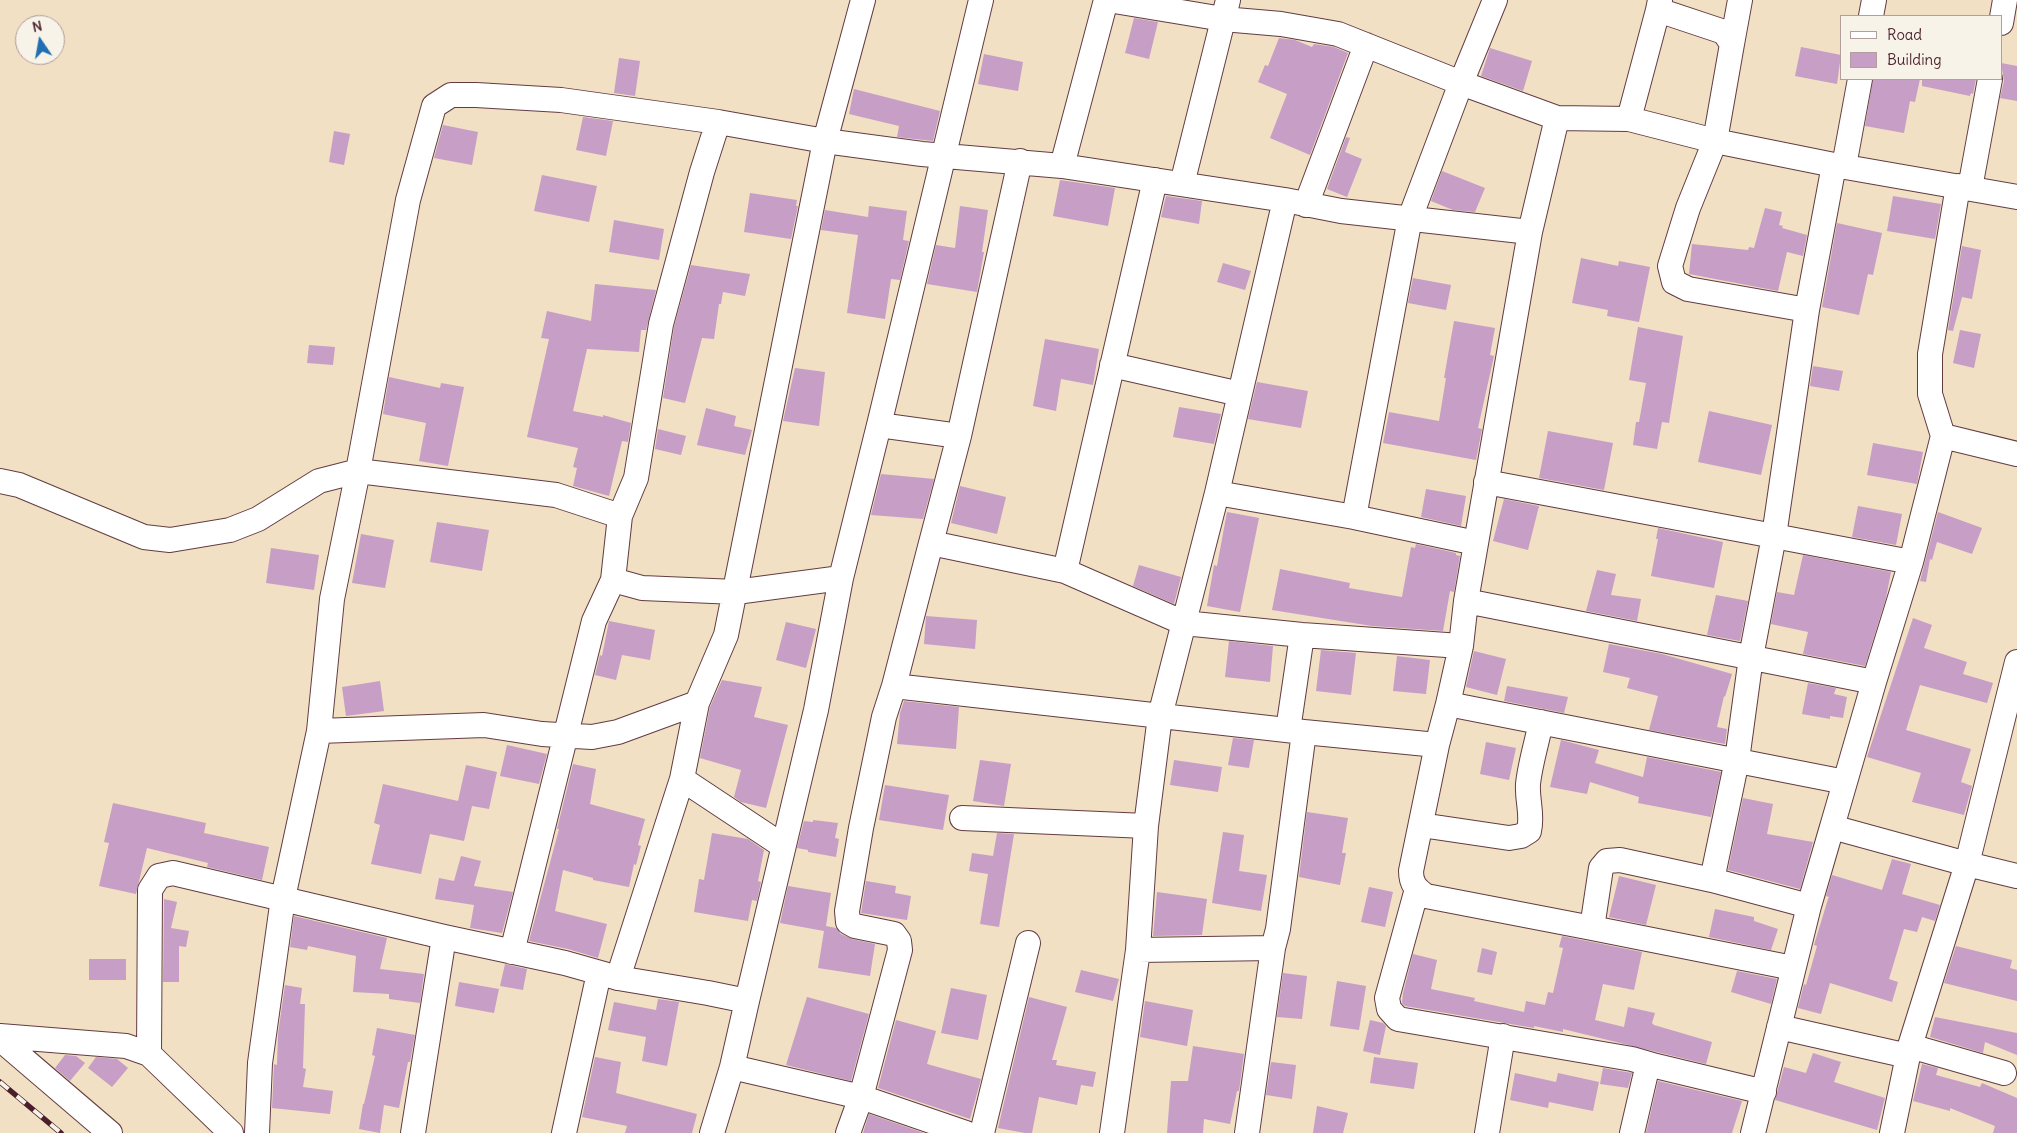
<!DOCTYPE html>
<style>
body{margin:0}
#map{position:relative;width:2017px;height:1133px;overflow:hidden;background:#f1e0c3;font-family:Delius,sans-serif}
canvas{display:block}
.legend{position:absolute;left:1840px;top:15px;width:162px;height:65px;box-sizing:border-box;background:#f7f3e8;border:1px solid #b29e9c;margin:0;padding:6px 9px;list-style:none;font-size:15px;color:#4a1f2b}
.legend li{display:flex;align-items:center;gap:10px;height:25px}
.legend b{width:25px;border:1px solid #b29e9c}
.north{position:absolute;left:15px;top:15px;width:50px;height:50px;box-sizing:border-box;background:#f7f3e8;border:1px solid #b29e9c;border-radius:50%;rotate:348deg;font-size:14px;font-weight:700;line-height:20px;text-align:center;color:#4a1f2b}
.north::after{content:'';display:block;margin:auto;width:18px;height:22px;background:#1f6fb2;clip-path:polygon(50% 0,100% 100%,50% 72%,0 100%)}
</style>
<div id="map">
<canvas width="2017" height="1133"></canvas>
<ul class="legend">
<li><b style="height:6px;background:#fff"></b>Road</li>
<li><b style="height:14px;background:#c69ec6"></b>Building</li>
</ul>
<div class="north">N</div>
</div>
<script>
const context = document.querySelector('canvas').getContext('2d');
context.lineJoin = 'round';
function fill(path, color) {
  context.fillStyle = color;
  context.fill(path, 'evenodd');
}
function stroke(path, color, width, dash) {
  context.strokeStyle = color;
  context.lineWidth = width;
  context.lineCap = dash ? 'butt' : 'round';
  context.setLineDash(dash || []);
  context.stroke(path);
}
fill(new Path2D(`
 M 1134,18 L 1158,22 L 1149,59 L 1125,53 Z
 M 1279,38 L 1295,40 L 1312,47 L 1314,44 L 1334,47 L 1348,53 L 1310,155 L 1270,138 L 1287,94 L 1258,82 L 1265,65 L 1268,66 Z
 M 1801,47 L 1841,55 L 1837,84 L 1795,76 Z
 M 1490,48 L 1532,61 L 1523,91 L 1481,76 Z
 M 984,54 L 1023,62 L 1018,91 L 978,84 Z
 M 619,58 L 640,61 L 635,96 L 614,93 Z
 M 2001,63 L 2017,66 L 2017,101 L 2000,98 L 2004,81 Z
 M 1873,79 L 1920,79 L 1915,102 L 1910,101 L 1904,133 L 1865,126 Z
 M 1922,79 L 1976,79 L 1973,94 L 1971,93 L 1970,96 L 1922,86 Z
 M 854,89 L 940,111 L 933,141 L 897,137 L 899,126 L 849,114 Z
 M 583,117 L 613,121 L 606,156 L 576,150 Z
 M 443,125 L 478,132 L 472,165 L 434,158 Z
 M 334,131 L 350,134 L 344,165 L 329,162 Z
 M 1346,137 L 1350,138 L 1345,152 L 1362,159 L 1347,197 L 1327,189 Z
 M 1442,171 L 1485,188 L 1475,212 L 1453,210 L 1431,201 Z
 M 542,175 L 597,186 L 589,222 L 534,211 Z
 M 1060,180 L 1115,188 L 1108,226 L 1053,216 Z
 M 750,193 L 797,200 L 796,206 L 798,206 L 791,239 L 744,232 Z
 M 1166,196 L 1202,201 L 1199,224 L 1161,217 Z
 M 1893,196 L 1941,204 L 1935,239 L 1887,231 Z
 M 869,206 L 907,211 L 903,240 L 909,241 L 900,280 L 891,279 L 885,319 L 847,313 L 858,235 L 821,230 L 825,210 L 868,217 Z
 M 960,206 L 988,210 L 982,252 L 984,252 L 977,292 L 927,284 L 936,245 L 955,248 Z
 M 1765,208 L 1782,212 L 1779,225 L 1783,226 L 1782,228 L 1807,235 L 1803,256 L 1787,252 L 1778,291 L 1689,274 L 1692,244 L 1748,250 L 1749,247 L 1754,248 Z
 M 614,220 L 664,229 L 659,260 L 609,252 Z
 M 1837,223 L 1882,233 L 1873,275 L 1868,274 L 1859,315 L 1822,307 Z
 M 1962,246 L 1981,250 L 1972,299 L 1962,297 L 1953,331 L 1948,330 Z
 M 1581,258 L 1618,266 L 1619,261 L 1650,267 L 1639,322 L 1607,316 L 1608,310 L 1572,303 Z
 M 1223,263 L 1251,271 L 1245,290 L 1217,282 Z
 M 691,265 L 750,274 L 745,296 L 723,292 L 721,304 L 719,304 L 714,339 L 702,338 L 685,403 L 663,398 L 674,327 Z
 M 1413,278 L 1451,285 L 1446,310 L 1408,303 Z
 M 595,284 L 656,290 L 646,330 L 641,330 L 639,352 L 587,349 L 573,411 L 603,417 L 603,415 L 631,423 L 628,442 L 622,441 L 609,496 L 573,486 L 577,468 L 573,467 L 578,448 L 527,437 L 549,339 L 541,338 L 547,311 L 591,321 Z
 M 1454,321 L 1495,328 L 1490,355 L 1494,356 L 1478,428 L 1482,429 L 1476,460 L 1383,443 L 1389,412 L 1439,421 L 1446,378 L 1444,378 Z
 M 1638,327 L 1683,336 L 1669,423 L 1662,422 L 1657,449 L 1633,445 L 1636,422 L 1639,422 L 1646,383 L 1629,380 Z
 M 1960,330 L 1981,334 L 1974,368 L 1953,363 Z
 M 1045,339 L 1099,349 L 1093,385 L 1061,379 L 1056,411 L 1033,406 Z
 M 309,345 L 335,347 L 333,365 L 307,363 Z
 M 1813,366 L 1843,371 L 1839,391 L 1810,386 Z
 M 795,368 L 825,372 L 819,426 L 783,421 Z
 M 389,377 L 440,388 L 441,383 L 464,387 L 448,466 L 419,461 L 426,423 L 383,414 Z
 M 1257,382 L 1308,391 L 1301,428 L 1248,419 Z
 M 1179,407 L 1221,414 L 1214,444 L 1173,437 Z
 M 706,408 L 736,416 L 734,426 L 752,430 L 745,455 L 697,445 Z
 M 1709,411 L 1772,425 L 1761,475 L 1698,462 Z
 M 658,429 L 686,436 L 681,455 L 655,449 Z
 M 1548,431 L 1613,443 L 1604,490 L 1539,478 Z
 M 1873,443 L 1923,452 L 1917,484 L 1867,475 Z
 M 881,474 L 934,479 L 923,519 L 871,515 Z
 M 960,486 L 1006,497 L 997,534 L 951,523 Z
 M 1426,489 L 1466,496 L 1461,526 L 1421,517 Z
 M 1504,499 L 1539,506 L 1528,550 L 1493,541 Z
 M 1858,506 L 1902,514 L 1896,545 L 1852,537 Z
 M 1227,512 L 1259,518 L 1240,612 L 1207,606 L 1214,565 L 1217,566 Z
 M 1938,512 L 1982,528 L 1972,554 L 1937,542 L 1932,560 L 1930,559 L 1926,582 L 1920,581 Z
 M 437,522 L 489,530 L 482,571 L 430,562 Z
 M 1658,528 L 1723,542 L 1714,588 L 1651,576 L 1658,539 L 1656,539 Z
 M 361,534 L 394,540 L 385,588 L 352,583 Z
 M 1416,544 L 1456,553 L 1456,555 L 1460,556 L 1454,592 L 1450,591 L 1443,631 L 1372,626 L 1272,610 L 1280,569 L 1350,583 L 1349,588 L 1402,597 L 1411,547 L 1415,548 Z
 M 271,548 L 319,555 L 314,590 L 266,583 Z
 M 1803,555 L 1891,572 L 1886,598 L 1865,666 L 1803,654 L 1808,632 L 1771,624 L 1777,592 L 1794,595 Z
 M 1139,565 L 1181,577 L 1174,604 L 1133,586 Z
 M 1597,570 L 1616,574 L 1611,595 L 1641,599 L 1637,621 L 1586,611 Z
 M 1716,595 L 1748,601 L 1740,641 L 1707,635 Z
 M 926,616 L 977,620 L 975,649 L 924,644 Z
 M 1913,618 L 1932,625 L 1924,648 L 1967,662 L 1963,674 L 1993,683 L 1987,703 L 1920,685 L 1906,730 L 1971,749 L 1961,782 L 1972,786 L 1964,815 L 1912,802 L 1921,773 L 1867,757 Z
 M 609,621 L 655,630 L 650,660 L 622,655 L 616,680 L 595,675 L 600,655 L 602,656 Z
 M 786,622 L 816,629 L 806,668 L 776,660 Z
 M 1229,641 L 1273,646 L 1270,682 L 1225,677 Z
 M 1609,644 L 1662,654 L 1732,674 L 1725,697 L 1724,696 L 1717,727 L 1727,729 L 1725,744 L 1649,730 L 1658,696 L 1627,688 L 1630,678 L 1603,672 Z
 M 1321,650 L 1356,653 L 1351,695 L 1316,691 Z
 M 1474,651 L 1506,659 L 1497,695 L 1466,687 Z
 M 1397,656 L 1430,660 L 1426,694 L 1393,691 Z
 M 722,680 L 762,687 L 754,717 L 788,725 L 766,808 L 741,802 L 734,797 L 741,770 L 700,758 L 710,707 Z
 M 380,681 L 384,711 L 346,716 L 342,687 Z
 M 1808,683 L 1836,688 L 1834,694 L 1847,697 L 1843,718 L 1830,716 L 1830,719 L 1802,714 Z
 M 1507,686 L 1568,697 L 1564,713 L 1504,701 Z
 M 904,701 L 959,707 L 956,749 L 897,744 L 900,713 Z
 M 1233,738 L 1254,740 L 1249,768 L 1228,765 Z
 M 1561,740 L 1599,750 L 1595,763 L 1643,777 L 1647,757 L 1721,772 L 1711,817 L 1638,803 L 1639,797 L 1590,782 L 1587,794 L 1550,787 Z
 M 1486,742 L 1516,748 L 1509,780 L 1480,774 Z
 M 507,745 L 547,754 L 539,784 L 500,776 Z
 M 980,760 L 1011,764 L 1004,806 L 973,801 Z
 M 1174,760 L 1222,767 L 1218,792 L 1170,785 Z
 M 573,764 L 596,769 L 590,804 L 645,819 L 638,845 L 641,846 L 636,865 L 634,864 L 629,887 L 593,880 L 593,878 L 563,870 L 555,911 L 607,924 L 598,958 L 568,949 L 529,941 L 559,829 L 557,829 L 561,813 Z
 M 466,765 L 497,772 L 489,809 L 472,806 L 464,841 L 430,834 L 421,874 L 371,864 L 380,825 L 374,823 L 383,784 L 458,801 Z
 M 885,785 L 949,795 L 943,830 L 879,820 Z
 M 1743,798 L 1773,804 L 1767,834 L 1813,842 L 1800,889 L 1728,870 Z
 M 113,803 L 206,823 L 204,833 L 269,847 L 262,880 L 207,867 L 208,863 L 147,848 L 136,894 L 99,886 L 109,843 L 104,842 Z
 M 1307,812 L 1348,818 L 1342,853 L 1346,853 L 1340,885 L 1299,877 Z
 M 813,820 L 838,823 L 835,838 L 839,839 L 836,857 L 808,852 L 808,850 L 797,848 L 804,821 L 813,822 Z
 M 1223,832 L 1244,835 L 1239,871 L 1267,875 L 1261,911 L 1212,903 Z
 M 712,833 L 748,839 L 764,850 L 758,881 L 761,882 L 757,901 L 752,900 L 748,921 L 694,912 L 699,879 L 704,880 Z
 M 997,833 L 1014,834 L 999,927 L 980,924 L 988,874 L 969,871 L 972,853 L 993,856 Z
 M 461,856 L 481,861 L 474,886 L 513,892 L 502,933 L 470,928 L 474,905 L 435,899 L 439,878 L 454,881 Z
 M 1892,859 L 1911,864 L 1902,894 L 1940,905 L 1935,921 L 1922,917 L 1917,932 L 1904,929 L 1889,979 L 1898,982 L 1892,1002 L 1830,983 L 1821,1014 L 1798,1008 L 1804,984 L 1806,985 L 1817,946 L 1814,945 L 1828,899 L 1829,897 L 1826,896 L 1832,875 L 1882,890 Z
 M 1619,876 L 1656,885 L 1646,925 L 1609,917 Z
 M 866,881 L 896,886 L 895,893 L 911,896 L 907,920 L 861,913 Z
 M 788,886 L 831,893 L 826,926 L 836,928 L 841,934 L 852,939 L 875,944 L 870,976 L 818,968 L 824,931 L 780,923 Z
 M 1369,887 L 1393,892 L 1385,927 L 1361,922 Z
 M 1157,892 L 1207,899 L 1202,935 L 1153,936 Z
 M 164,899 L 177,902 L 171,928 L 189,931 L 186,947 L 179,946 L 179,982 L 163,982 Z
 M 1715,909 L 1754,917 L 1754,921 L 1778,929 L 1771,950 L 1709,937 Z
 M 294,916 L 387,938 L 380,969 L 424,974 L 420,1003 L 389,999 L 389,994 L 353,992 L 356,956 L 308,946 L 307,950 L 290,947 Z
 M 1562,936 L 1642,952 L 1634,990 L 1603,984 L 1595,1020 L 1624,1027 L 1628,1007 L 1655,1013 L 1652,1023 L 1654,1025 L 1712,1042 L 1706,1064 L 1563,1029 L 1563,1032 L 1534,1026 L 1534,1028 L 1405,1006 L 1402,1003 L 1403,993 L 1413,954 L 1437,960 L 1431,989 L 1475,998 L 1474,1001 L 1524,1012 L 1526,1001 L 1545,1005 L 1548,992 L 1553,993 L 1563,948 L 1559,947 Z
 M 1956,946 L 2012,960 L 2010,968 L 2017,970 L 2017,1001 L 1944,983 Z
 M 1482,948 L 1497,952 L 1492,975 L 1477,972 Z
 M 89,959 L 126,959 L 126,980 L 89,980 Z
 M 505,964 L 527,969 L 523,990 L 500,986 Z
 M 1081,970 L 1119,979 L 1113,1001 L 1075,992 Z
 M 1737,971 L 1777,979 L 1771,1004 L 1731,992 Z
 M 1283,973 L 1307,976 L 1302,1019 L 1277,1017 Z
 M 1337,981 L 1366,986 L 1359,1030 L 1330,1026 Z
 M 459,982 L 499,989 L 494,1013 L 455,1006 Z
 M 285,985 L 302,988 L 300,1004 L 305,1004 L 303,1068 L 306,1069 L 303,1087 L 333,1091 L 330,1114 L 272,1108 L 274,1064 L 277,1065 L 278,1034 Z
 M 951,988 L 987,995 L 978,1040 L 941,1033 Z
 M 807,997 L 869,1014 L 851,1081 L 786,1065 Z
 M 1029,997 L 1067,1007 L 1052,1060 L 1057,1060 L 1056,1065 L 1096,1072 L 1093,1087 L 1081,1085 L 1077,1105 L 1039,1097 L 1032,1133 L 1025,1133 L 998,1128 Z
 M 658,999 L 679,1002 L 667,1066 L 642,1061 L 646,1037 L 608,1030 L 614,1002 L 656,1010 Z
 M 1145,1001 L 1193,1010 L 1187,1046 L 1140,1037 Z
 M 1935,1017 L 2017,1033 L 2017,1055 L 1985,1042 L 1983,1053 L 1930,1037 Z
 M 896,1020 L 936,1031 L 927,1064 L 981,1079 L 970,1119 L 878,1088 Z
 M 1370,1020 L 1383,1023 L 1386,1026 L 1380,1055 L 1363,1051 Z
 M 377,1028 L 415,1035 L 410,1062 L 408,1062 L 399,1108 L 384,1105 L 380,1133 L 359,1129 L 363,1104 L 364,1104 L 375,1056 L 372,1055 Z
 M 1193,1046 L 1244,1054 L 1239,1091 L 1237,1091 L 1230,1124 L 1204,1119 L 1203,1133 L 1167,1133 L 1171,1081 L 1188,1081 Z
 M 1813,1053 L 1841,1062 L 1834,1082 L 1885,1098 L 1877,1130 L 1775,1100 L 1784,1067 L 1806,1073 Z
 M 65,1055 L 76,1056 L 85,1063 L 70,1081 L 55,1068 Z
 M 96,1057 L 117,1059 L 128,1068 L 112,1087 L 88,1068 Z
 M 595,1057 L 621,1062 L 616,1093 L 697,1114 L 692,1133 L 625,1133 L 627,1126 L 582,1117 Z
 M 1374,1057 L 1418,1063 L 1414,1089 L 1370,1083 Z
 M 1271,1062 L 1296,1065 L 1292,1099 L 1266,1095 Z
 M 1922,1064 L 1938,1068 L 1936,1075 L 1980,1087 L 1982,1083 L 2017,1098 L 2017,1133 L 1993,1133 L 1995,1126 L 1950,1108 L 1950,1111 L 1913,1101 Z
 M 1603,1068 L 1632,1073 L 1628,1088 L 1600,1084 Z
 M 1515,1073 L 1556,1082 L 1558,1073 L 1599,1082 L 1593,1111 L 1549,1102 L 1548,1108 L 1510,1100 Z
 M 1658,1081 L 1742,1101 L 1732,1133 L 1646,1133 Z
 M 1317,1106 L 1348,1113 L 1343,1133 L 1313,1133 Z
 M 869,1114 L 924,1133 L 863,1133 Z`), '#c69ec6');
const minor = new Path2D(`
 M 1108,0 L 1223,19 L 1281,24 L 1338,34 L 1461,83 L 1557,118
 M 1660,0 L 1658,10 L 1724,32 L 1732,44 L 1715,141 L 1688,208 L 1670,266 L 1674,282 L 1688,289 L 1807,310 L 1774,536 L 1911,562
 M 1871,16 L 1874,0
 M 2001,23 L 2005,0
 M 1732,44 L 1740,0
 M 1629,119 L 1658,10
 M 1062,166 L 1106,0
 M 1844,166 L 1860,79
 M 1182,184 L 1228,0
 M 1958,186 L 1930,354 L 1930,394 L 1943,436 L 2017,454
 M 1970,188 L 1990,79
 M 1306,205 L 1366,45
 M 1807,310 L 1834,165
 M 1112,365 L 1240,394
 M 879,425 L 981,0
 M 959,436 L 1020,161
 M 0,481 L 19,485 L 144,537 L 170,540 L 230,530 L 258,519 L 319,481 L 358,471 L 408,200 L 434,106 L 451,95 L 476,95 L 561,100 L 718,122
 M 1486,482 L 1774,536 L 1751,657 L 1737,760 L 1712,880 L 1620,860 L 1607,861 L 1601,868 L 1592,928 L 1793,968
 M 1217,493 L 1354,517 L 1476,543
 M 620,516 L 613,580 L 642,588 L 736,592 L 841,578
 M 1354,517 L 1410,218 L 1461,83 L 1495,0
 M 1065,571 L 1155,180
 M 1466,601 L 1530,232
 M 2017,662 L 1967,864 L 2017,876
 M 894,686 L 1304,732
 M 1288,730 L 1302,635
 M 319,731 L 484,725 L 542,734 L 592,737 L 618,732 L 697,703
 M 1437,745 L 1411,871 C 1411,884 1416,889 1426,896 L 1592,928
 M 682,779 L 783,846
 M 1845,782 L 1448,704 L 1461,646 L 1466,601 L 1874,682
 M 962,818 L 1146,826
 M 1421,825 L 1509,838 L 1521,836 L 1529,831 C 1533,815 1527,801 1528,784 C 1530,764 1537,742 1541,722
 M 1712,880 L 1809,906
 M 1417,889 L 1387,998 L 1389,1009 L 1398,1019 L 1632,1059 L 1656,1066 L 1764,1092
 M 1138,950 L 1146,826 L 1160,716 L 1217,493 L 1285,200
 M 512,952 L 594,621 L 613,580
 M 618,978 L 682,779 L 697,703 L 726,635 L 825,141 L 863,0
 M 747,1001 L 816,710 L 841,578 L 879,425 L 959,436 L 931,543
 M 1779,1027 L 1908,1056
 M 0,1036 L 126,1046 L 149,1054 L 231,1133
 M 0,1039 L 110,1133
 M 1910,1046 L 2004,1073
 M 149,1054 L 150,890 L 159,876 L 173,873 L 444,937 L 565,963 L 618,978 L 708,993 L 747,1001 L 732,1067 L 861,1097 L 966,1133
 M 257,1133 L 260,1063 L 283,898 L 319,731 L 332,599 L 358,471 L 556,495 L 620,516 L 636,478 L 661,324 L 702,172 L 718,122 L 825,141 L 922,154 L 1062,166 L 1285,200 L 1341,211 L 1530,232 L 1557,118 L 1629,119 L 1715,141 L 1834,165 L 2017,197
 M 413,1133 L 444,937
 M 564,1133 L 599,973
 M 712,1133 L 732,1067
 M 848,1133 L 861,1097 L 900,950 L 899,941 L 894,934 L 855,926 L 848,922 L 847,911 L 861,828 L 884,717 L 894,686 L 931,543 L 1065,571 L 1184,623 L 1302,635 L 1461,646
 M 982,1133 L 1028,943
 M 1112,1133 L 1138,950 L 1273,948
 M 1247,1133 L 1273,948 L 1278,929 L 1304,732 L 1437,745 L 1448,704
 M 1487,1133 L 1503,1036
 M 1632,1133 L 1648,1064
 M 1753,1133 L 1809,906 L 1832,827
 M 1892,1133 L 1910,1046 L 1967,864 L 1832,827 L 1874,682 L 1911,562 L 1943,436`);
stroke(minor, '#633c42', 26);
stroke(minor, '#fff', 24);
const rail = new Path2D(`
 M 0,1082 L 61,1133`);
stroke(rail, '#4a1f2b', 5.5);
stroke(rail, '#f7f3e8', 4, [11]);
</script>
